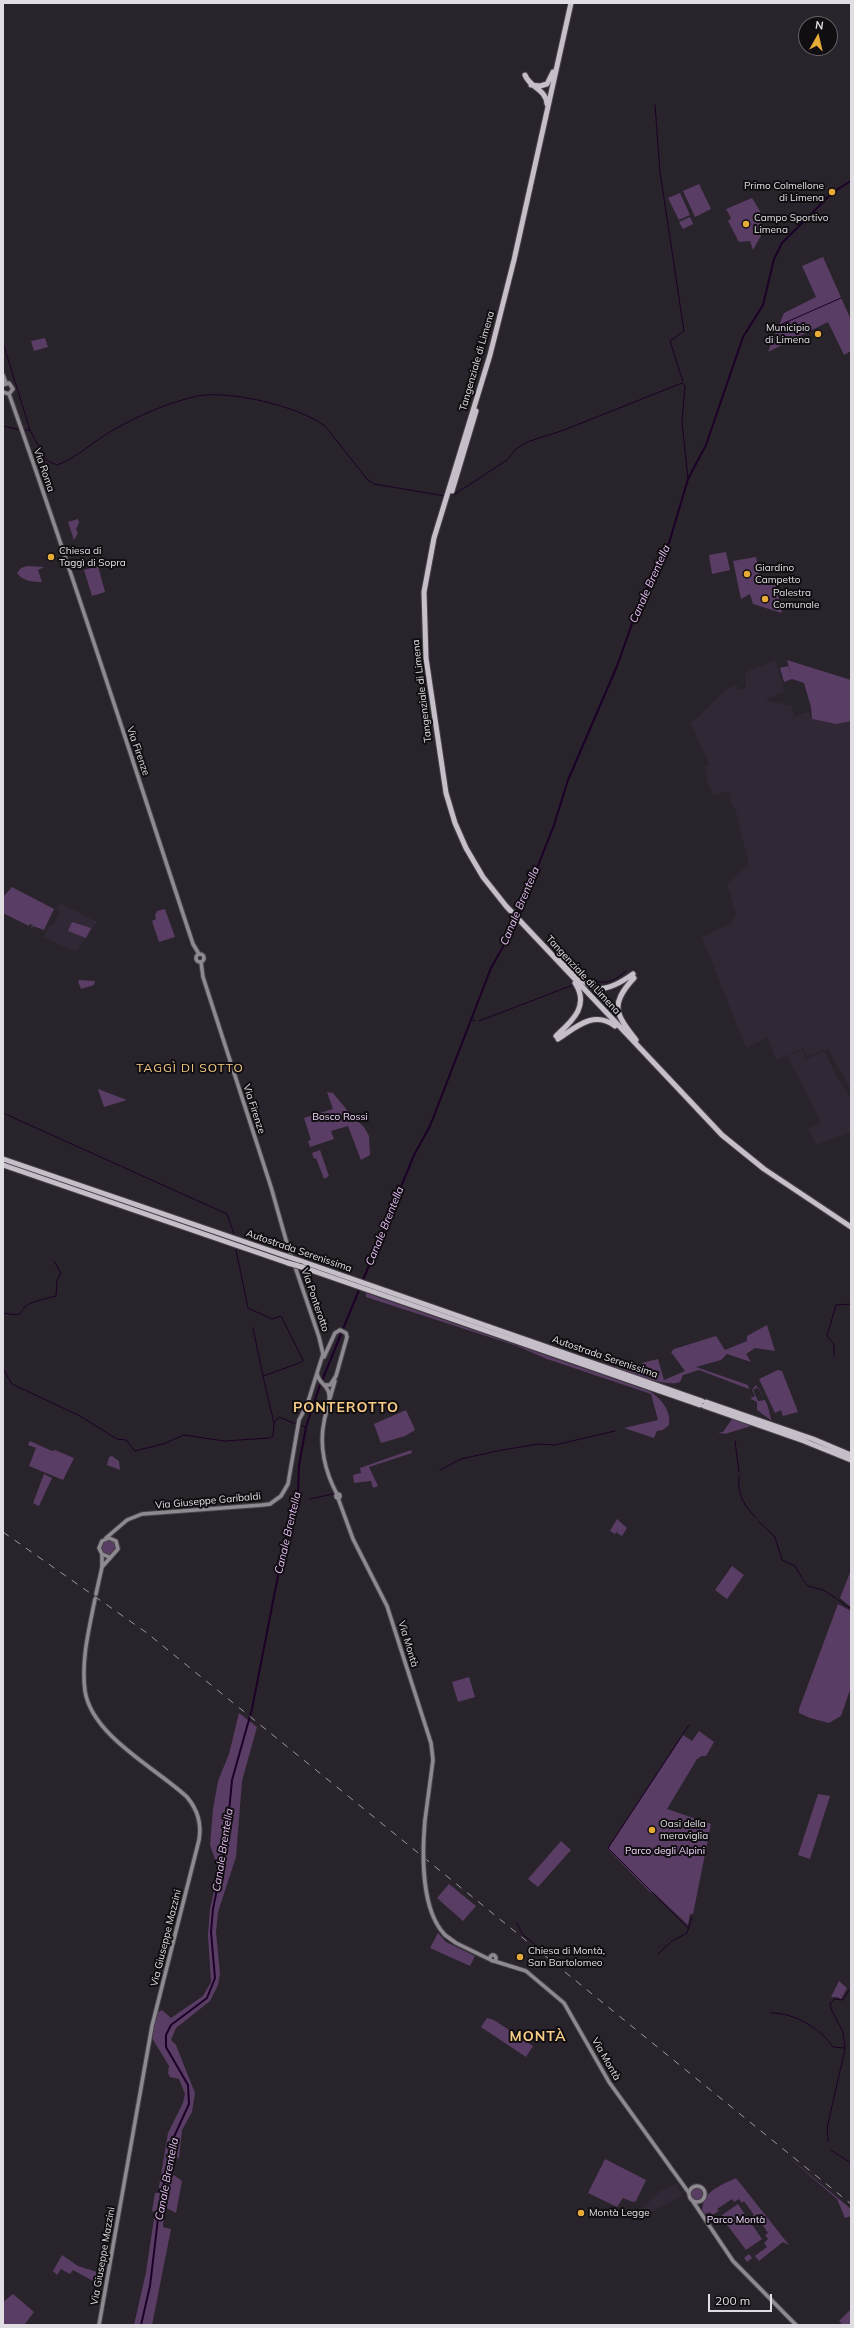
<!DOCTYPE html>
<meta charset="utf-8">
<style>
body{margin:0}
#map{position:relative;width:854px;height:2328px;overflow:hidden;background:#29242b;font-family:Mulish,sans-serif}
canvas{display:block}
.frame{position:absolute;inset:0;border:4px solid #e1dee3;pointer-events:none}
.north{position:absolute;left:798px;top:16px;width:40px;height:40px;box-sizing:border-box;background:#110e12;border:1px solid #646166;border-radius:50%;rotate:8deg;font-size:11px;font-weight:700;line-height:16px;text-align:center;color:#e1dee3}
.north::after{content:'';display:block;margin:auto;width:14px;height:18px;background:#e7ac37;clip-path:polygon(50% 0,100% 100%,50% 72%,0 100%)}
.scale{position:absolute;left:708px;top:2294px;width:64px;height:18px;box-sizing:border-box;border:2px solid #e1dee3;border-top:0;padding-left:5px;font-size:12px;line-height:14px;white-space:nowrap;color:#e1dee3;-webkit-text-stroke:3px #110e12;paint-order:stroke}
</style>
<div id="map">
<canvas width="854" height="2328"></canvas>
<div class="frame"></div>
<div class="north">N</div>
<div class="scale">200 m</div>
</div>
<script>
const context = document.querySelector('canvas').getContext('2d');
context.lineJoin = 'round';
function fill(path, color) {
  context.fillStyle = color;
  context.fill(path, 'evenodd');
}
function stroke(path, color, width, dash) {
  context.strokeStyle = color;
  context.lineWidth = width;
  context.lineCap = dash ? 'butt' : 'round';
  context.setLineDash(dash || []);
  context.stroke(path);
}
function label(font, color, halo, rows, align = 'center') {
  context.font = font + ' Mulish,sans-serif';
  context.lineWidth = 4;
  context.setLineDash([]);
  context.textBaseline = 'middle';
  context.strokeStyle = halo;
  context.fillStyle = color;
  for (const [text, x, y, turn = 0] of rows) {
    context.save();
    context.translate(x, y);
    context.rotate((+turn || 0) * Math.PI / 180);
    context.textAlign = isNaN(turn) ? turn : align;
    if (halo) context.strokeText(text, 0, 0);
    context.fillText(text, 0, 0);
    context.restore();
  }
}
fill(new Path2D(`
 M 775,660 L 785,691 L 765,700 L 792,706 L 794,716 L 809,712 L 811,719 L 836,724 L 851,721 L 851,1090 L 828,1049 L 807,1056 L 804,1048 L 776,1060 L 768,1037 L 746,1048 L 702,937 L 730,924 L 736,915 L 727,884 L 748,864 L 748,861 L 736,811 L 731,802 L 729,791 L 714,795 L 707,781 L 705,766 L 709,764 L 691,724 L 725,690 L 737,685 L 738,690 L 746,688 L 745,673 Z
 M 60,903 L 97,922 L 76,952 L 43,937 L 50,924 L 53,926 L 60,912 L 56,909 Z
 M 803,1050 L 806,1059 L 825,1051 L 834,1072 L 851,1098 L 851,1132 L 816,1145 L 808,1129 L 821,1122 L 787,1056 Z
 M 676,2183 L 683,2196 L 643,2216 L 640,2210 L 660,2191 Z`), '#312835');
fill(new Path2D(`
 M 699,184 L 711,209 L 695,217 L 683,191 Z
 M 680,193 L 690,215 L 679,220 L 668,198 Z
 M 752,198 L 763,216 L 758,218 L 764,230 L 753,250 L 750,241 L 739,242 L 728,221 L 731,218 L 726,209 Z
 M 690,217 L 693,224 L 683,229 L 679,222 Z
 M 823,257 L 851,320 L 851,351 L 844,355 L 828,322 L 768,352 L 784,313 L 816,297 L 802,266 Z
 M 45,338 L 48,347 L 34,351 L 31,341 Z
 M 78,519 L 79,523 L 76,529 L 78,533 L 74,540 L 68,522 Z
 M 726,552 L 730,570 L 712,574 L 709,555 Z
 M 756,557 L 761,580 L 774,578 L 782,613 L 753,604 L 750,594 L 741,599 L 733,561 Z
 M 27,566 L 44,567 L 38,570 L 42,582 C 33,582 22,581 17,573 L 21,568 Z
 M 98,566 L 105,592 L 92,596 L 84,570 Z
 M 787,660 L 851,680 L 851,721 L 836,724 L 812,719 L 811,707 L 804,683 L 792,679 Z
 M 788,666 L 792,679 L 784,682 L 780,668 Z
 M 12,887 L 54,909 L 44,930 L 33,926 L 32,928 L 31,927 L 33,925 L 30,924 L 29,926 L 3,913 L 3,897 Z
 M 165,909 L 175,937 L 159,942 L 152,921 L 156,919 L 155,915 L 157,911 Z
 M 72,922 L 91,928 L 86,938 L 68,931 Z
 M 78,981 L 79,980 L 95,981 L 94,985 L 81,989 Z
 M 98,1089 L 127,1100 L 104,1107 Z
 M 327,1092 L 333,1093 L 352,1116 L 364,1127 L 369,1136 L 370,1155 L 361,1160 L 348,1126 L 331,1131 L 334,1139 L 310,1147 L 308,1141 L 311,1140 L 304,1118 L 333,1109 Z
 M 320,1150 L 329,1176 L 324,1179 L 316,1158 L 314,1159 L 312,1153 Z
 M 366,1293 L 649,1391 C 661,1398 671,1410 669,1425 L 663,1430 L 657,1431 L 654,1438 L 624,1428 L 658,1420 L 651,1394 L 547,1359 L 517,1346 L 366,1297 Z
 M 767,1325 L 775,1351 L 755,1348 L 746,1354 L 751,1362 L 727,1354 L 721,1360 L 696,1367 L 748,1385 L 749,1389 L 699,1370 L 683,1375 L 680,1382 C 665,1389 610,1366 593,1360 L 645,1375 L 642,1363 L 658,1359 L 664,1380 L 685,1371 L 671,1352 L 674,1349 L 716,1336 L 725,1350 L 747,1341 L 747,1336 Z
 M 778,1370 L 782,1371 L 798,1412 L 783,1416 L 781,1410 L 775,1413 L 759,1379 Z
 M 756,1385 L 764,1398 L 758,1387 L 753,1390 L 758,1401 L 765,1400 C 769,1407 769,1414 772,1421 L 757,1410 L 757,1402 L 751,1399 L 749,1393 L 751,1398 L 755,1396 L 752,1390 Z
 M 406,1410 L 415,1430 L 405,1436 L 381,1443 L 374,1424 Z
 M 732,1419 L 751,1426 L 725,1434 L 718,1432 L 723,1432 Z
 M 30,1441 L 52,1451 L 55,1450 L 74,1458 L 63,1480 L 29,1466 L 36,1448 L 28,1445 Z
 M 411,1450 L 412,1453 L 369,1467 L 378,1486 L 373,1488 L 371,1481 L 354,1483 L 353,1475 L 361,1473 L 360,1468 Z
 M 112,1456 L 119,1461 L 120,1470 L 107,1465 L 109,1457 Z
 M 44,1474 L 52,1478 L 39,1506 L 33,1503 Z
 M 617,1519 L 627,1528 L 622,1536 L 617,1533 L 619,1530 L 615,1534 L 610,1531 Z
 M100 1547a8 8 0 1 1 16 0a8 8 0 1 1-16 0Z
 M 732,1566 L 744,1575 L 727,1599 L 715,1590 Z
 M 851,1570 L 851,1607 L 840,1598 Z
 M 838,1604 L 851,1611 L 851,1687 L 841,1716 L 829,1723 L 810,1718 L 799,1713 L 799,1709 Z
 M 469,1677 L 475,1697 L 458,1702 L 452,1682 Z
 M 239,1713 L 257,1727 L 242,1781 L 236,1857 L 218,1912 L 216,1932 L 220,1974 L 218,1985 L 210,2001 L 176,2028 L 171,2040 L 176,2045 L 195,2093 L 192,2112 L 182,2130 L 179,2158 L 172,2157 L 171,2173 L 182,2181 L 176,2213 L 165,2207 L 163,2227 L 171,2229 L 152,2325 L 134,2325 L 146,2272 L 155,2212 L 152,2211 L 155,2193 L 158,2193 L 168,2133 L 183,2103 L 185,2094 L 179,2079 L 170,2077 L 168,2073 L 169,2066 L 152,2038 L 157,2013 L 162,2010 L 171,2018 L 203,1996 L 211,1982 L 208,1935 L 210,1909 L 217,1878 L 216,1862 L 210,1845 L 213,1809 L 218,1781 L 229,1754 Z
 M 699,1731 L 714,1742 L 706,1756 L 702,1756 L 697,1759 L 667,1809 L 711,1824 L 693,1914 L 690,1914 L 688,1925 L 653,1892 L 651,1893 L 608,1849 L 683,1735 L 692,1741 Z
 M 818,1794 L 830,1796 L 810,1859 L 798,1855 Z
 M 561,1841 L 571,1850 L 538,1887 L 528,1879 Z
 M 449,1884 L 476,1906 L 463,1921 L 437,1898 Z
 M 438,1933 L 446,1942 L 475,1956 L 470,1966 L 430,1948 Z
 M 839,1981 L 847,1988 L 841,1999 L 837,1997 L 831,1997 Z
 M 487,2018 L 494,2020 L 533,2046 L 526,2057 L 481,2027 Z
 M 786,2155 L 851,2209 L 851,2216 L 845,2218 L 837,2199 Z
 M 605,2159 L 646,2180 L 636,2201 L 633,2202 L 623,2198 L 617,2207 L 588,2193 Z
 M 736,2178 L 789,2245 L 783,2242 L 759,2261 L 755,2256 L 747,2262 L 744,2258 L 749,2254 L 752,2258 L 767,2247 L 764,2243 L 768,2239 L 765,2235 L 768,2233 L 758,2218 L 751,2223 L 762,2239 L 746,2250 L 722,2218 L 722,2215 L 738,2204 L 748,2219 L 754,2215 L 744,2201 L 742,2203 L 739,2199 L 734,2202 L 732,2199 L 717,2209 L 719,2211 L 712,2215 L 710,2212 L 703,2215 C 699,2193 719,2186 736,2178 Z
 M691 2194a6 6 0 1 1 12 0a6 6 0 1 1-12 0Z
 M 62,2255 L 78,2266 L 103,2274 L 97,2273 L 93,2281 L 73,2270 L 70,2274 L 61,2269 L 57,2275 L 53,2271 Z
 M 13,2294 L 34,2312 L 24,2325 L 3,2325 L 3,2302 Z
 M 851,2309 L 851,2325 L 843,2325 L 839,2321 Z`), '#5a3d64');
stroke(new Path2D(`
 M 655,105 L 660,172 L 684,331 L 670,341 L 683,382
 M 782,324 L 841,298
 M 3,343 L 30,430
 M 3,426 L 20,430
 M 23,430 L 30,430 L 46,460 L 57,465 C 77,458 94,441 113,430 C 140,415 167,403 197,396 C 230,390 298,406 325,426 L 367,479 L 374,484 L 445,496
 M 450,495 L 455,494 L 507,460 L 516,449 L 527,442 L 564,430 L 682,383 L 685,386 L 682,422 L 688,479
 M 587,979 C 591,978 592,979 596,981 C 608,985 617,979 626,971
 M 470,1019 L 475,1021
 M 479,1021 L 573,985
 M 3,1113 L 227,1214 L 234,1234
 M 236,1250 L 248,1308 L 272,1319 L 281,1316 L 303,1360 L 302,1362 L 263,1376 L 274,1423
 M 3,1313 C 29,1318 16,1310 31,1303 C 39,1300 48,1298 56,1296 L 57,1280 L 61,1273 L 54,1261
 M 253,1328 L 263,1376
 M 834,1356 L 834,1344 L 827,1336 L 836,1305 L 851,1304
 M 3,1369 L 12,1384 L 80,1416 L 117,1439 L 126,1440 L 135,1451 L 163,1444 L 184,1435 L 224,1441 L 269,1438 L 273,1436 L 274,1423 L 279,1417 L 296,1424
 M 299,1425 L 306,1427
 M 735,1441 L 739,1472
 M 440,1470 L 461,1459 L 497,1451 L 538,1444 L 555,1445 L 615,1431
 M 739,1477 C 737,1495 744,1505 756,1518
 M 310,1499 L 333,1494
 M 296,1500 L 299,1501
 M 758,1521 L 775,1537 L 782,1560 L 795,1566 L 802,1578
 M 803,1580 L 808,1586 L 823,1590 L 836,1598
 M 837,1599 L 851,1609
 M 517,1923 L 523,1935 L 538,1947
 M 689,1929 L 608,1848 L 689,1725
 M 658,1954 L 672,1941 L 687,1933 L 692,1917
 M 771,2013 C 795,2013 820,2028 833,2047 L 844,2048
 M 828,2141 L 827,2128 L 845,2049 L 843,2032 L 832,2011 L 830,2004 L 834,1999 L 843,2000 L 849,1990
 M 831,2150 L 851,2163`), '#1d0028', 1);
stroke(new Path2D(`
 M 141,2325 L 150,2286 L 160,2202 L 173,2139 L 189,2104 L 188,2085 L 166,2047 L 166,2035 L 171,2025 L 207,1998 L 215,1978 L 211,1932 L 213,1909 L 226,1844 L 232,1780 L 252,1709 L 285,1540 L 298,1493 L 299,1465 L 306,1427 L 319,1388 L 414,1155 L 430,1126 L 491,968 L 513,929 L 554,825 L 568,780 L 617,666 L 638,607 L 669,543 L 688,479 L 706,445 L 743,337 L 763,305 L 774,259 L 782,243 L 833,192 L 851,181`), '#1d0028', 2);
const secondary = new Path2D(`
 M 3,375 L 6,383
 M 3,385 L 9,383 L 13,389 L 9,394 L 3,392
 M 9,394 C 74,576 132,760 193,944 L 199,954
 M196 958a4 4 0 1 1 8 0a4 4 0 1 1-8 0Z
 M 324,1357 L 335,1333 L 340,1330 L 346,1333 L 347,1337 L 336,1376 L 330,1385 L 324,1385
 M 317,1373 C 318,1383 328,1385 329,1394 C 331,1403 325,1413 324,1422 C 319,1446 325,1472 337,1494
 M 330,1398 L 335,1381
 M336 1496a2 2 0 1 1 4 0a2 2 0 1 1-4 0Z
 M 338,1498 L 353,1539 L 387,1606 L 431,1743 L 433,1760 L 425,1820
 M 106,1538 L 127,1520 L 142,1514 L 262,1505 L 270,1504 L 281,1496 L 288,1484 L 299,1420 L 307,1405 L 323,1354 L 319,1337 L 286,1240 L 271,1187 L 203,977 L 201,962
 M 102,1567 L 118,1549 L 116,1541 L 109,1538 L 102,1541 L 99,1548 L 102,1554 L 109,1557
 M 96,1594 L 102,1567 L 102,1554
 M 95,1599 C 89,1629 81,1660 85,1691 C 92,1736 156,1768 187,1797 C 198,1810 202,1823 199,1840 L 152,2026 L 99,2325
 M 445,1935 L 456,1943 L 491,1960
 M490 1958a3 3 0 1 1 6 0a3 3 0 1 1-6 0Z
 M 494,1961 L 526,1971 L 564,2003 L 609,2082 L 689,2193
 M689 2194a8 8 0 1 1 16 0a8 8 0 1 1-16 0Z
 M 692,2200 L 733,2261 L 796,2325`);
const highway = new Path2D(`
 M 571,3 L 514,260 L 490,355 L 434,538 L 424,592 L 426,658 L 446,793 L 455,823 L 466,848 L 483,877 L 506,906 L 722,1135 L 764,1169 L 851,1227
 M 525,75 C 530,88 546,89 547,104
 M 531,85 L 540,86 L 547,84 L 553,72
 M 452,491 L 476,411
 M 557,956 C 588,982 591,1004 633,974
 M 634,978 C 609,1005 616,1014 636,1040
 M 556,1036 C 572,1021 590,1006 575,983
 M 558,1039 C 576,1027 594,1010 615,1026
 M 3,1159 L 286,1256
 M 3,1165 L 288,1263
 M 298,1260 L 702,1401
 M 302,1267 L 700,1405
 M 706,1402 L 813,1439 L 851,1455
 M 704,1406 L 804,1441 L 851,1460`);
stroke(secondary, '#464248', 5.5);
stroke(highway, '#464248', 7);
stroke(secondary, '#8f8a91', 3.5);
stroke(highway, '#c6bfc9', 5);
stroke(new Path2D(`
 M 3,1532 L 147,1633 L 851,2204`), '#9b979d', 1, [7, 7]);
const secondaryBridge = new Path2D(`
 M 425,1820 C 422,1854 421,1910 445,1935`);
const highwayBridge = new Path2D(`
 M 286,1256 L 298,1260
 M 288,1263 L 302,1267`);
stroke(secondaryBridge, '#464248', 5.5, []);
stroke(highwayBridge, '#464248', 7, []);
stroke(secondaryBridge, '#8f8a91', 3.5);
stroke(highwayBridge, '#c6bfc9', 5);
for (const [x, y, r, color] of [
 [832,192,4,"#e7ac37"],
 [746,224,4,"#e7ac37"],
 [818,334,4,"#e7ac37"],
 [51,557,4,"#e7ac37"],
 [747,574,4,"#e7ac37"],
 [765,599,4,"#e7ac37"],
 [652,1830,4,"#e7ac37"],
 [520,1957,4,"#e7ac37"],
 [581,2213,4,"#e7ac37"]
]) {
  const dot = new Path2D();
  dot.arc(x, y, r, 0, 2 * Math.PI);
  context.fillStyle = color;
  context.fill(dot);
  stroke(dot, '#110e12', 1.5);
}
label('10px', '#e1dee3', '#110e12', [
 ["Primo Colmellone",824,186,"right"],
 ["di Limena",824,198,"right"],
 ["Campo Sportivo",754,218],
 ["Limena",754,230],
 ["Municipio",810,328,"right"],
 ["di Limena",810,340,"right"],
 ["Chiesa di",59,551],
 ["Taggì di Sopra",59,563],
 ["Giardino",755,568],
 ["Campetto",755,580],
 ["Palestra",773,593],
 ["Comunale",773,605],
 ["Oasi della",660,1824],
 ["meraviglia",660,1836],
 ["Chiesa di Montà,",528,1951],
 ["San Bartolomeo",528,1963],
 ["Montà Legge",589,2213]
], 'left');
label('10px', '#e1dee3', '#110e12', [
 ["Tangenziale di Limena",477,361,-74],
 ["Via Roma",44,470,71],
 ["Tangenziale di Limena",422,691,-97],
 ["Via Firenze",138,751,71],
 ["Tangenziale di Limena",583,975,47],
 ["Via Firenze",254,1109,72],
 ["Autostrada Serenissima",299,1251,19],
 ["Via Ponterotto",315,1300,71],
 ["Autostrada Serenissima",605,1357,19],
 ["Via Giuseppe Garibaldi",208,1501,-5],
 ["Via Montà",408,1644,73],
 ["Via Giuseppe Mazzini",166,1938,-76],
 ["Via Montà",606,2059,60],
 ["Via Giuseppe Mazzini",103,2256,-80]
]);
label('10px', '#f1d7fc', '#110e12', [
 ["Bosco Rossi",340,1117],
 ["Parco degli Alpini",665,1851],
 ["Parco Montà",736,2220]
]);
label('italic 11px', '#e6bff5', '#110e12', [
 ["Canale Brentella",650,584,-66],
 ["Canale Brentella",520,906,-67],
 ["Canale Brentella",385,1226,-68],
 ["Canale Brentella",288,1533,-77],
 ["Canale Brentella",223,1850,-81],
 ["Canale Brentella",167,2179,-79]
]);
context.letterSpacing = '1px';
label('12px', '#f6cc86', '#110e12', [
 ["TAGGÌ DI SOTTO",190,1068]
]);
context.letterSpacing = '0px';
context.letterSpacing = '1px';
label('bold 14px', '#f6cc86', '#110e12', [
 ["PONTEROTTO",346,1408],
 ["MONTÀ",538,2037]
]);
context.letterSpacing = '0px';
</script>
